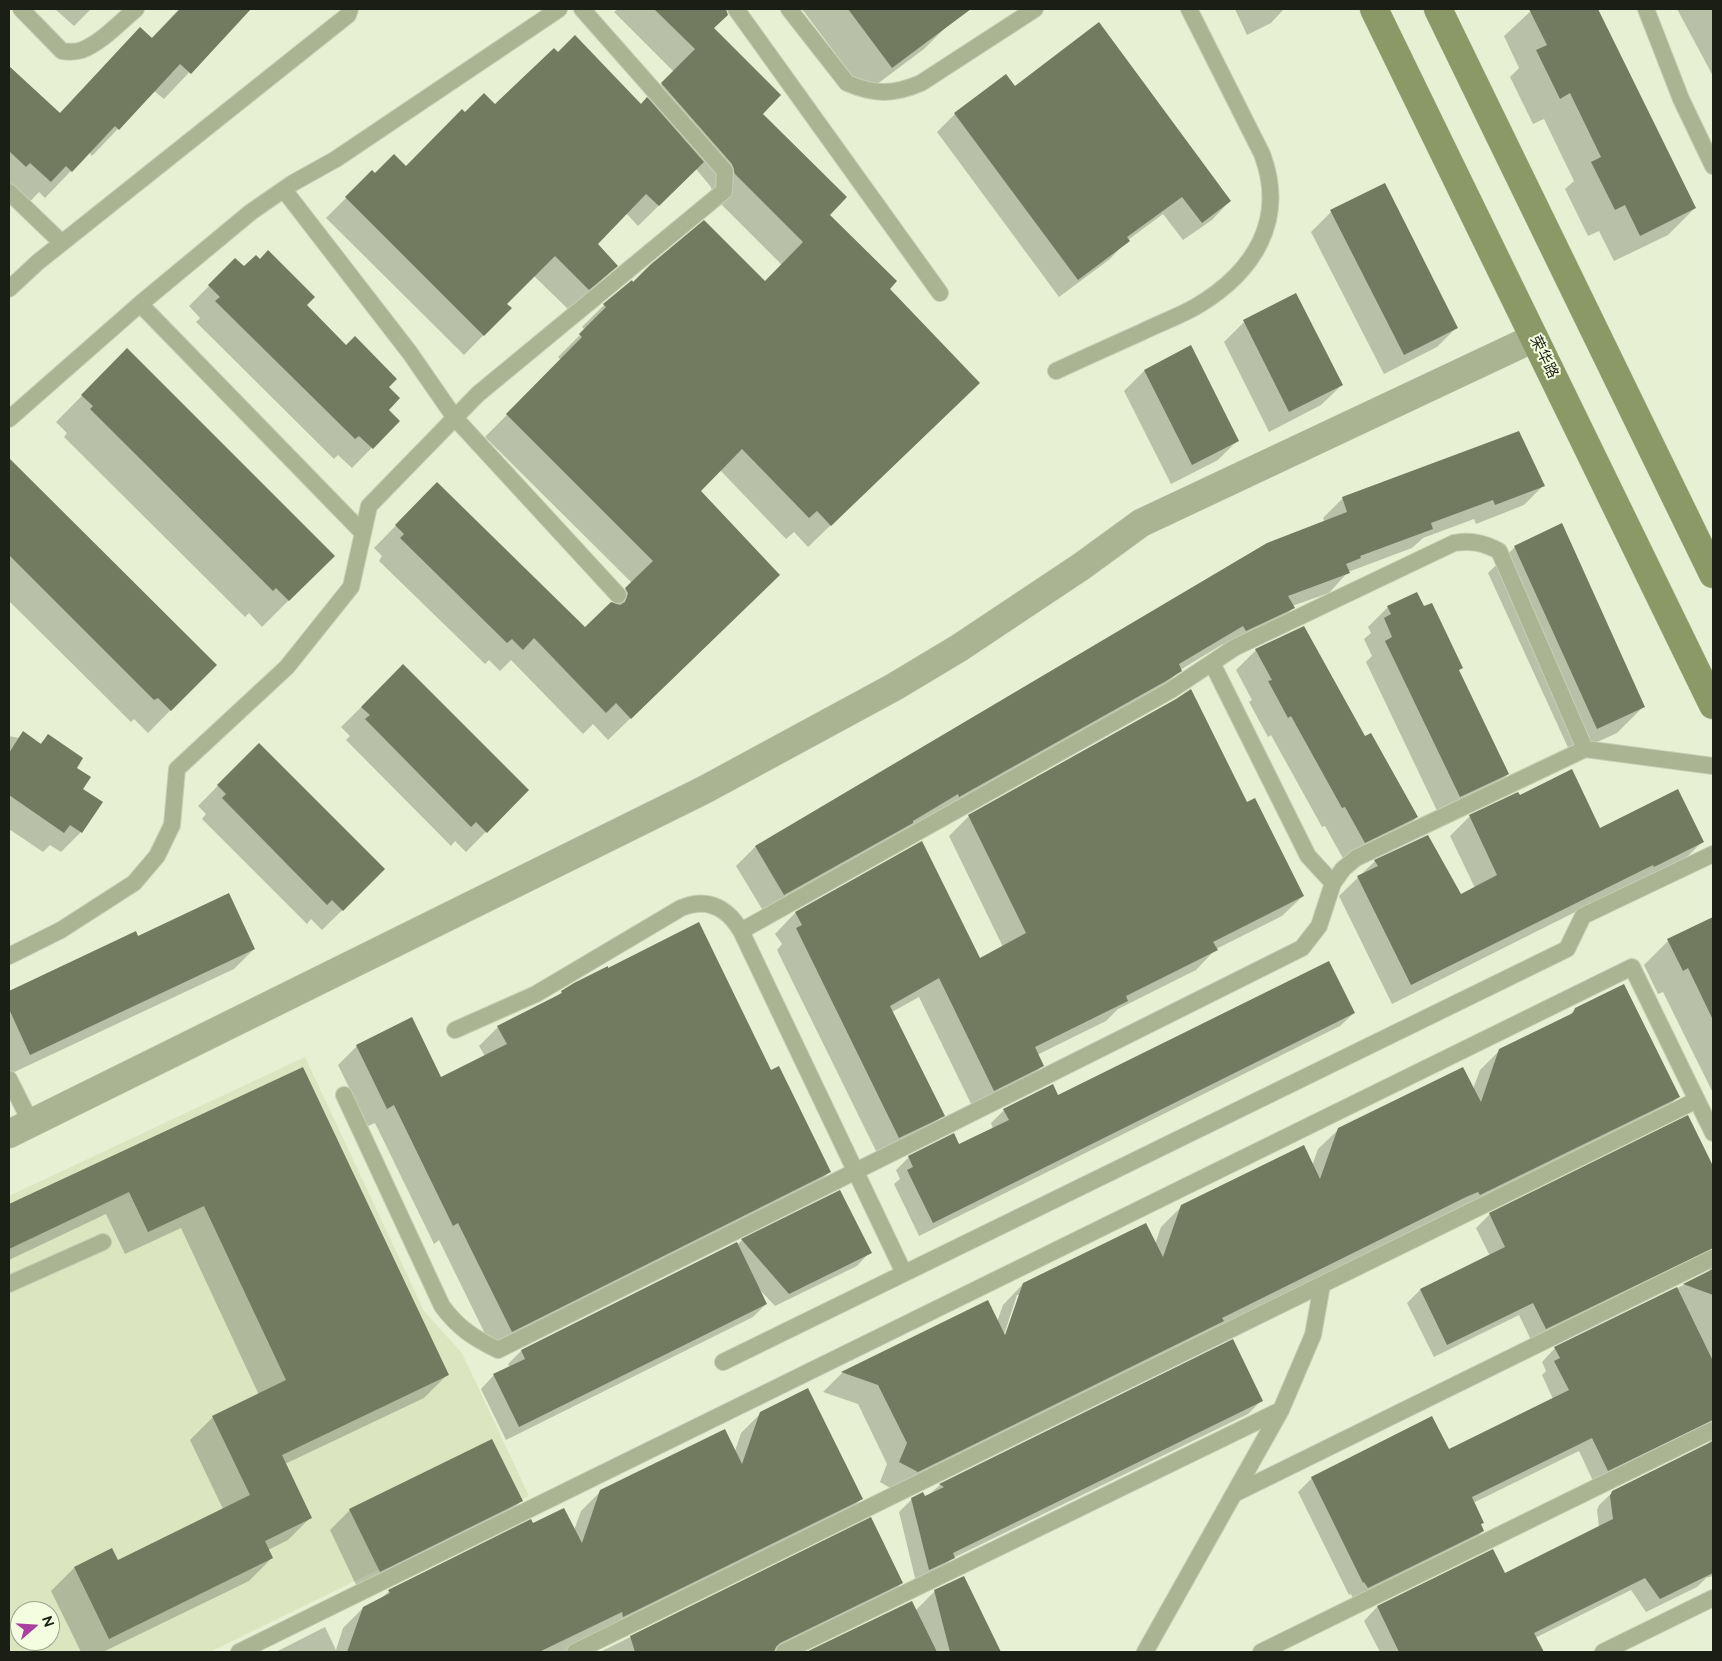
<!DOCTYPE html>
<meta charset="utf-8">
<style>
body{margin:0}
#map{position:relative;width:1722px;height:1661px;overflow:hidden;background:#e7f0d2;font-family:Raleway,sans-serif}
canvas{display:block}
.frame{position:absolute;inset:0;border:10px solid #1b1e14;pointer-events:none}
.north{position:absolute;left:10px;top:1601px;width:50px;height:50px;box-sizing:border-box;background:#f4fddf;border:1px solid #9da48e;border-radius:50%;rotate:71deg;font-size:14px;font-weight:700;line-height:20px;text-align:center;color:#1b1e14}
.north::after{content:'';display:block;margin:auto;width:18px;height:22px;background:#a93fa1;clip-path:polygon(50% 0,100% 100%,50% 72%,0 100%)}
</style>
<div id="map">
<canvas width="1722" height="1661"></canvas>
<div class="frame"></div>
<div class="north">N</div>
</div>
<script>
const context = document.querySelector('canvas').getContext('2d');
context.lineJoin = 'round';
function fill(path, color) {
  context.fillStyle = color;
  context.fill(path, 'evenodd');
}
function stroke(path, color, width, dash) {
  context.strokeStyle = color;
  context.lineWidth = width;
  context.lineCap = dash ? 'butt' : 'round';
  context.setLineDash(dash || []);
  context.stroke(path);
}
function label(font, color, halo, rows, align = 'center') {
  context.font = font + ' Raleway,"Noto Sans SC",sans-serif';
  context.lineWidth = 4;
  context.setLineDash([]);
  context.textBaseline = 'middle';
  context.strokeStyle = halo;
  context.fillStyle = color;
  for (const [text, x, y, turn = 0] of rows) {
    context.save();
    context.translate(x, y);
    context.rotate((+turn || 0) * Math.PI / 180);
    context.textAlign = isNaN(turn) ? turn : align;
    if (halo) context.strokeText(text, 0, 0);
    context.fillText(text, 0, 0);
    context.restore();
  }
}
fill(new Path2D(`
 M 305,1057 L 424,1311 L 462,1353 L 529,1496 L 210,1652 L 9,1652 L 9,1196 ZM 20,1611 L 50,1611 L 50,1641 L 20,1641 Z`), '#dbe6c1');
fill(new Path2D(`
 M 55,9 L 91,9 L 74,26 Z
 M 179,9 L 249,9 L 164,99 L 154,91 L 92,156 L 89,152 L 45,198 L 39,192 L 24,208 L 9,193 L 9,67 L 59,114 L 140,29 L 151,39 Z
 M 618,9 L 715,9 L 724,17 L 713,28 L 761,114 L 829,215 L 889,289 L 956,405 L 808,547 L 794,532 L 786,539 L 720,470 L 699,491 L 757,596 L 608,740 L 593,724 L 583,734 L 511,660 L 500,671 L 489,660 L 485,664 L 379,561 L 382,556 L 374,548 L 415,506 L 585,629 L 632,583 L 485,437 L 561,360 L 558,357 L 585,330 L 582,327 L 604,305 L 631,282 L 633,284 L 765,282 L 782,265 L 713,196 L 711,187 L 696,169 L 638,226 L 626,213 L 596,244 L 616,266 L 596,286 L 568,309 L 534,276 L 505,305 L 510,308 L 464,355 L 326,218 L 372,172 L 375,174 L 406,168 L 465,114 L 495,106 L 640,105 L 674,72 L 614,12 Z
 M 802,9 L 940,9 L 950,23 L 924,49 L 865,93 Z
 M 1235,9 L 1284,9 L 1271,23 L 1247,35 Z
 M 1533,9 L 1597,9 L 1695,208 L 1668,235 L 1614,261 L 1599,231 L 1588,236 L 1565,189 L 1574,181 L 1544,119 L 1533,124 L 1510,77 L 1519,68 L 1504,36 Z
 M 1677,9 L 1713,9 L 1713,76 Z
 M 1015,87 L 1230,201 L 1212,220 L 1183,240 L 1163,214 L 1128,240 L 1110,259 L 1059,297 L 937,132 L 955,114 Z
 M 1331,212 L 1457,327 L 1437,347 L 1384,374 L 1311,232 Z
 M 235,260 L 244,268 L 305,305 L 387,387 L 387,410 L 398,421 L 352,468 L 338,455 L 334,459 L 196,322 L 200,318 L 189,306 Z
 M 1244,322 L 1342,385 L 1321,405 L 1269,432 L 1224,342 Z
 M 1191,347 L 1238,440 L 1218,460 L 1171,484 L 1124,391 L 1144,371 Z
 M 127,350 L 333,556 L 262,627 L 249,613 L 245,617 L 64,437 L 67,433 L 56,422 Z
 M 9,460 L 215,665 L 148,733 L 134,719 L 131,722 L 9,601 Z
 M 1543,486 L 1524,505 L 1476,524 L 1474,519 L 1423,538 L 1412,548 L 1348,572 L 1329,593 L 1292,606 L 1293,608 L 1274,627 L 1226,650 L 1223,644 L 1180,670 L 1161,690 L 765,914 L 736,866 L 755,847 L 1325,522 L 1323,518 L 1343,498 Z
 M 1515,547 L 1644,706 L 1617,733 L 1571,754 L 1488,573 Z
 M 1388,607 L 1461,668 L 1458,671 L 1508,774 L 1488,794 L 1440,817 L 1366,662 L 1372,656 L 1364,639 L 1371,633 L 1368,627 Z
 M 1256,650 L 1365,738 L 1417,817 L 1397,837 L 1345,862 L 1325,826 L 1322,827 L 1271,735 L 1268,737 L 1249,702 L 1252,700 L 1236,670 Z
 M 403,666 L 527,790 L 466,852 L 455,841 L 451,846 L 346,740 L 350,736 L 341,727 Z
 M 23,733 L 40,744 L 48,736 L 75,768 L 81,789 L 81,832 L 61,852 L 50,845 L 43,852 L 9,829 L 9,736 L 18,738 Z
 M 259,744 L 384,869 L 322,930 L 311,919 L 307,924 L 202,819 L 206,814 L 198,806 Z
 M 1517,794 L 1519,797 L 1600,829 L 1702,842 L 1683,861 L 1633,883 L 1392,1004 L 1339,896 L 1375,861 L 1461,896 L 1475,888 L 1450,836 L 1469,817 Z
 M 1246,803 L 1303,896 L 1282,916 L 1216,949 L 1196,970 L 1118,1009 L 1106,1021 L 1037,1055 L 1042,1066 L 1022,1086 L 974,1110 L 919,997 L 892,1012 L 943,1115 L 923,1135 L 879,1157 L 777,950 L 782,944 L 775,934 L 795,913 L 922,843 L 979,960 L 1003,947 L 949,836 L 969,816 Z
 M 1711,919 L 1713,923 L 1713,1093 L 1663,992 L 1658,994 L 1644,965 L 1668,941 Z
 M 136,933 L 138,937 L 254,949 L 234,969 L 10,1074 L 9,1071 L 9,992 Z
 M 562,992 L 771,1072 L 829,1172 L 811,1191 L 493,1350 L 439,1240 L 434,1244 L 375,1123 L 368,1126 L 338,1065 L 357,1046 L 441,1079 L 485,1056 L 479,1046 L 498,1027 L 555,998 Z
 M 1575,1009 L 1678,1097 L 1658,1117 L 897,1492 L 880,1482 L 887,1464 L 858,1404 L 823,1392 L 842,1373 L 987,1302 L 997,1322 L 1003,1305 L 1023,1284 L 1155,1244 L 1161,1227 L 1182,1206 L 1312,1166 L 1318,1149 L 1339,1129 L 1473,1089 L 1480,1070 L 1500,1050 L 1568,1017 ZM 1017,1295 L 1020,1295 L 1004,1342 L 1002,1341 Z
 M 1354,1013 L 1340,1026 L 919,1236 L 894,1184 L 900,1179 L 896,1170 L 909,1157 L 958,1146 L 993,1129 L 991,1123 L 1004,1110 L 1058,1097 Z
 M 303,1069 L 447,1375 L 424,1398 L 285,1464 L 311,1517 L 288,1540 L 268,1550 L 272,1558 L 249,1581 L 103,1652 L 81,1652 L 51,1591 L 74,1568 L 112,1550 L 118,1562 L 223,1509 L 190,1440 L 212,1418 L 259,1395 L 181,1228 L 125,1254 L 106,1214 L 9,1260 L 9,1206 Z
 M 1688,1117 L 1713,1169 L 1713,1576 L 1706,1578 L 1697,1587 L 1646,1612 L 1631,1590 L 1535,1638 L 1542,1652 L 1380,1652 L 1364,1621 L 1377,1607 L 1493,1551 L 1504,1574 L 1599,1527 L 1597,1510 L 1599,1505 L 1613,1492 L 1710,1444 L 1709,1440 L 1594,1483 L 1579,1451 L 1473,1503 L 1483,1522 L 1480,1525 L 1483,1531 L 1470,1544 L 1354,1601 L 1351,1594 L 1349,1595 L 1298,1492 L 1312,1478 L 1448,1451 L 1553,1399 L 1542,1375 L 1546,1371 L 1542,1362 L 1555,1348 L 1710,1272 L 1709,1267 L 1532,1342 L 1519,1315 L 1434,1357 L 1407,1303 L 1420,1290 L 1490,1256 L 1476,1228 L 1490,1214 Z
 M 839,1192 L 870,1252 L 857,1266 L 775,1306 L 759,1289 L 766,1304 L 753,1317 L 506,1440 L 481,1389 L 494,1375 L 510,1368 L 508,1364 L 521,1351 L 736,1243 L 737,1245 L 742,1240 Z
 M 1232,1341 L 1261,1401 L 1248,1414 L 951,1559 L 940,1571 L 916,1582 L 899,1512 L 912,1499 L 925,1498 L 940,1485 Z
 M 761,1413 L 861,1499 L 842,1519 L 570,1652 L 276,1652 L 325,1627 L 336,1650 L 343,1628 L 363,1608 L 381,1599 L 389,1591 L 533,1525 L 574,1530 L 581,1511 L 601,1491 L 735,1451 L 741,1433 Z
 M 521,1501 L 501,1521 L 359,1591 L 330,1530 L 350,1510 Z
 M 871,1519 L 902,1583 L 882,1602 L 779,1652 L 600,1652 Z
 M 963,1577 L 999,1652 L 809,1652 L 912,1602 L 915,1611 L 935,1591 Z`), '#0003');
fill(new Path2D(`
 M 180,9 L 251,9 L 191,74 L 180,64 L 119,130 L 115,126 L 72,172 L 66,166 L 51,182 L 30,163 L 26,167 L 9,151 L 9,66 L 60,113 L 140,27 L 152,38 Z
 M 654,9 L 726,9 L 728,15 L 714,28 L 781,95 L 763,114 L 847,197 L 830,215 L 897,281 L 890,289 L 980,383 L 831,526 L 817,511 L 809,518 L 742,449 L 701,491 L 780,575 L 631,719 L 616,703 L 606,713 L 534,638 L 523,650 L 512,639 L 507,643 L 400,538 L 404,534 L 395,525 L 437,482 L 585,627 L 611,602 L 620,605 L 625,602 L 628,593 L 625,588 L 653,561 L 506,414 L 582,337 L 579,334 L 606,307 L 603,304 L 632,280 L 633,282 L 650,265 L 704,220 L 765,281 L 803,242 L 735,174 L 732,164 L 661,83 L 695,49 Z
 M 848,9 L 971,9 L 892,68 Z
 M 1529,9 L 1598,9 L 1696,208 L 1640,236 L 1625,205 L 1615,210 L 1591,162 L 1601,157 L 1570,93 L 1560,99 L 1536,50 L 1547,45 Z
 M 1099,22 L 1231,201 L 1202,223 L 1182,197 L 1127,237 L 1130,241 L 1078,280 L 954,113 L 1006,74 L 1015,86 Z
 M 575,35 L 641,104 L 647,97 L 704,162 L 659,206 L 646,194 L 598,244 L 618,266 L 589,290 L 555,256 L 507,304 L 512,308 L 484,336 L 345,197 L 372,170 L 375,173 L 394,154 L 406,166 L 462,109 L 465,112 L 484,93 L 495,104 L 554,48 L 558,52 Z
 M 1385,183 L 1458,328 L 1404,355 L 1330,210 Z
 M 268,250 L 315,297 L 307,305 L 346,345 L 355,336 L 397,379 L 389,387 L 400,398 L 389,410 L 400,421 L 373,449 L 359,436 L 355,439 L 215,301 L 220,297 L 208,285 L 235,258 L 244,266 L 256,255 L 260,259 Z
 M 1296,293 L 1343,385 L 1289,412 L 1243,320 Z
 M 1191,345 L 1239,441 L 1192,465 L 1144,370 Z
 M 127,348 L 335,556 L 289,601 L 276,588 L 273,591 L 90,409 L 93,406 L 81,395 Z
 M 1519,431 L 1545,486 L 1495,505 L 1493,500 L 1431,523 L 1433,529 L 1360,556 L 1361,558 L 1346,564 L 1350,573 L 1288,596 L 1295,608 L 1246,631 L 1243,626 L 1179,664 L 1182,671 L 1166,681 L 959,797 L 958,794 L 913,821 L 913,823 L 784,895 L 755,846 L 1267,543 L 1347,512 L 1342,497 Z
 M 9,458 L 217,665 L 171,711 L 158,698 L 154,700 L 9,555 Z
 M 1562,523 L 1645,707 L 1597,729 L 1514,546 Z
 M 1417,592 L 1424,606 L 1432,603 L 1463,668 L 1459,670 L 1509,774 L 1460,797 L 1385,641 L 1392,637 L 1384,618 L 1391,614 L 1387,606 Z
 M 1304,626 L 1365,736 L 1371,733 L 1418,817 L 1365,843 L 1345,807 L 1342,808 L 1291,716 L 1288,718 L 1268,681 L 1272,680 L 1255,649 Z
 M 403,664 L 529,790 L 487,833 L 476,822 L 471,827 L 365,719 L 370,715 L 361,707 Z
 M 1191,689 L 1247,802 L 1255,798 L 1304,896 L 1213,942 L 1218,950 L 1126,996 L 1128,1001 L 1035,1047 L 1044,1066 L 994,1091 L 939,978 L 890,1006 L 945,1116 L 899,1138 L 796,928 L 802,925 L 795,912 L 922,841 L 980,958 L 1026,933 L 968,815 L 1176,699 Z
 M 23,731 L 41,744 L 48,734 L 83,758 L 77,768 L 91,777 L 83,789 L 103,802 L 82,833 L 70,825 L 64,833 L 9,795 L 9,753 Z
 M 259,743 L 385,869 L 343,911 L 332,900 L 327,905 L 222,798 L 226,794 L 217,785 Z
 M 1572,769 L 1600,828 L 1678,789 L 1704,842 L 1654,867 L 1653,865 L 1411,985 L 1357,876 L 1378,866 L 1374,860 L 1428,835 L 1461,894 L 1497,875 L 1469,815 L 1518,792 L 1520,795 Z
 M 229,893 L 255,949 L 30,1055 L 9,1009 L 9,991 L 136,931 L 138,936 Z
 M 1713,917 L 1713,1020 L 1688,968 L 1683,971 L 1667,939 Z
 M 699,922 L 771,1070 L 779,1066 L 831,1172 L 512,1332 L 458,1223 L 453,1226 L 394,1105 L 387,1109 L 356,1045 L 412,1017 L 441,1077 L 507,1044 L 497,1026 L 562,993 L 561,991 L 574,983 L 608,966 L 608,968 Z
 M 1329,961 L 1355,1013 L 933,1223 L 907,1170 L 913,1167 L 908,1156 L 954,1133 L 959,1144 L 1009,1120 L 1003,1109 L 1053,1084 L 1058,1095 Z
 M 1624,984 L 1680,1097 L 1480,1195 L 1478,1192 L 1466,1197 L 1222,1318 L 1224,1321 L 918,1472 L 899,1462 L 907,1443 L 878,1385 L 841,1372 L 988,1300 L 1005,1335 L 1023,1283 L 1146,1223 L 1163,1257 L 1181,1205 L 1304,1145 L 1320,1179 L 1338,1128 L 1463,1067 L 1481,1102 L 1499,1049 L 1573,1013 L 1575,1008 Z
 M 303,1067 L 449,1375 L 282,1455 L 312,1518 L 265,1541 L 273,1558 L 109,1639 L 74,1567 L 112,1548 L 118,1560 L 250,1495 L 212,1416 L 286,1380 L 204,1206 L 148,1232 L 129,1192 L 9,1249 L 9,1204 Z
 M 1688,1115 L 1713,1166 L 1713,1248 L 1546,1329 L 1533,1303 L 1447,1345 L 1420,1289 L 1505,1247 L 1489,1213 Z
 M 840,1190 L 872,1253 L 789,1294 L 741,1239 Z
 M 737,1242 L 767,1304 L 519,1427 L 493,1374 L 525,1359 L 521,1350 Z
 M 1713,1269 L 1713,1295 L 1683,1284 Z
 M 1677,1287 L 1713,1361 L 1713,1420 L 1608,1471 L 1592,1438 L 1472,1497 L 1484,1523 L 1481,1524 L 1484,1531 L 1368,1588 L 1364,1582 L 1363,1583 L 1311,1477 L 1432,1416 L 1449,1449 L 1569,1390 L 1554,1361 L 1560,1358 L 1554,1347 Z
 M 1233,1339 L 1263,1401 L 953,1553 L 955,1558 L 929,1570 L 911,1498 L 923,1492 L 925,1496 L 944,1487 L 939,1484 Z
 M 808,1388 L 863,1499 L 623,1617 L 622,1612 L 539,1652 L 347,1652 L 363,1607 L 390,1593 L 388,1590 L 531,1519 L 533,1523 L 564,1508 L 582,1543 L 600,1490 L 725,1429 L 742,1464 L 760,1412 Z
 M 492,1439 L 523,1501 L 380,1572 L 349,1509 Z
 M 1713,1441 L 1713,1573 L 1660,1599 L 1645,1578 L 1534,1633 L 1544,1652 L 1399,1652 L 1377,1606 L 1493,1549 L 1505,1573 L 1613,1519 L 1610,1496 L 1612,1491 Z
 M 871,1517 L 903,1583 L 780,1643 L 776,1647 L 774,1652 L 635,1652 L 630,1636 Z
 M 964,1576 L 1001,1652 L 950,1652 L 934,1590 Z
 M 912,1601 L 937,1652 L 806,1652 Z`), '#727a60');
const lane = new Path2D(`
 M 21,9 L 62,51 C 69,52 76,52 82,50 C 102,42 119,23 136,9
 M 736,9 L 940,293
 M 789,9 L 847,83 C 875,95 893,95 921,83 L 1035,9
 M 1646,9 L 1681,99 L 1713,166
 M 284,190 L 410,353 L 455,418 L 618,595
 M 9,192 L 62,243
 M 9,289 L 38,262 L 348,15 L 350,9
 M 140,304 L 363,533
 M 1056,371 C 1084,358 1113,345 1142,332 C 1160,323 1180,316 1197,306 C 1254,272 1287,220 1262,154 L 1189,9
 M 9,419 L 140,304 L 251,212 L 293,183 L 336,159 L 559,9
 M 1212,663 L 1308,856 L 1333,883
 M 741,931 L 1171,690 L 1234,648 L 1454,543 C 1471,540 1484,543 1499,551 L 1585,749
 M 9,956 L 61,930 L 134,883 L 157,856 L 172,825 L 177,769 L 287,667 L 351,587 L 369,506 L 478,394 L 724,191 L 725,171 L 582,9
 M 455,1030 L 536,994 L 681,908 C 707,897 727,907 741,931 L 904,1273
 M 9,1079 L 31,1123
 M 344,1095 L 442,1306 C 458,1328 474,1338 498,1350 L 1302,948 L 1319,926 L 1333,883 L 1343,869 L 1356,858 L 1585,749 L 1713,766
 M 9,1284 L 103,1242
 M 723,1362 L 1567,949 L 1583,916 L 1713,854
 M 1234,1494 L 1713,1258
 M 239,1652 L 1632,967 L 1713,1133
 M 575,1652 L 1697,1100
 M 784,1652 L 1281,1410
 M 1145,1652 L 1281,1410 L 1313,1335 L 1322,1285
 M 1261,1652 L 1713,1430
 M 1603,1652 L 1713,1598`);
const street = new Path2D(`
 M 9,1134 L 704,790 L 894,687 L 959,648 L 1082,566 L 1141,523 L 1534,338`);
const secondary = new Path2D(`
 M 1374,9 L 1713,705
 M 1438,9 L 1713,574`);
stroke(lane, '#c6ceb4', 18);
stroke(street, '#c6ceb4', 29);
stroke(secondary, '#c6ceb4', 29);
stroke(lane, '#aab492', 16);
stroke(street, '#aab492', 28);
stroke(secondary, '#8b9966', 28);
label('15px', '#1b1e14', '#f4fddf', [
 ["荣华路",1544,357,64]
]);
</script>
